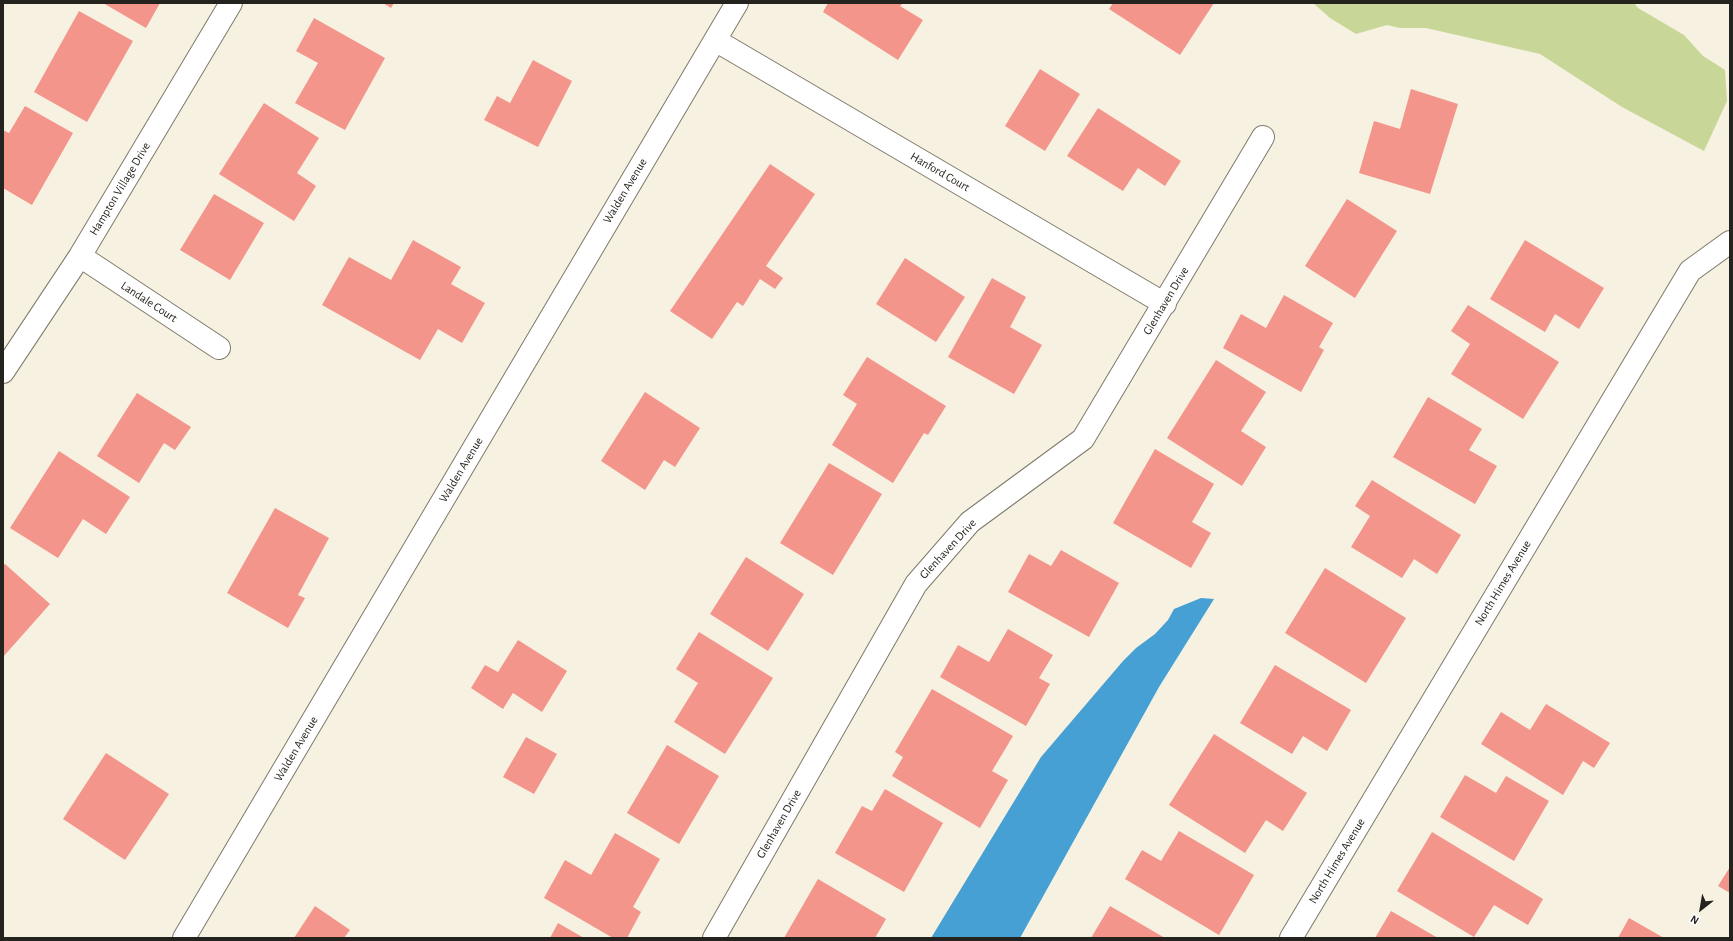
<!DOCTYPE html>
<style>
body{margin:0}
#map{position:relative;width:1733px;height:941px;overflow:hidden;background:#f7f1e1;font-family:"Alegreya Sans",sans-serif}
canvas{display:block}
.frame{position:absolute;inset:0;border:4px solid #25231d;pointer-events:none}
.north{position:absolute;left:1681px;top:889px;width:40px;height:40px;-webkit-text-stroke:3px #fefefe;paint-order:stroke;rotate:211deg;font-size:11px;font-weight:700;line-height:16px;text-align:center;color:#25231d}
.north::after{content:'';display:block;margin:auto;width:14px;height:18px;background:#25231d;clip-path:polygon(50% 0,100% 100%,50% 72%,0 100%)}
</style>
<div id="map">
<canvas width="1733" height="941"></canvas>
<div class="frame"></div>
<div class="north">N</div>
</div>
<script>
const context = document.querySelector('canvas').getContext('2d');
context.lineJoin = 'round';
function fill(path, color) {
  context.fillStyle = color;
  context.fill(path, 'evenodd');
}
function stroke(path, color, width, dash) {
  context.strokeStyle = color;
  context.lineWidth = width;
  context.lineCap = dash ? 'butt' : 'round';
  context.setLineDash(dash || []);
  context.stroke(path);
}
function label(font, color, halo, rows, align = 'center') {
  context.font = font + ' "Alegreya Sans",sans-serif';
  context.lineWidth = 4;
  context.setLineDash([]);
  context.textBaseline = 'middle';
  context.strokeStyle = halo;
  context.fillStyle = color;
  for (const [text, x, y, turn = 0] of rows) {
    context.save();
    context.translate(x, y);
    context.rotate((+turn || 0) * Math.PI / 180);
    context.textAlign = isNaN(turn) ? turn : align;
    if (halo) context.strokeText(text, 0, 0);
    context.fillText(text, 0, 0);
    context.restore();
  }
}
fill(new Path2D(`
 M 1313,3 L 1634,3 L 1638,8 L 1684,35 L 1703,56 L 1725,70 L 1727,101 L 1704,151 L 1622,107 L 1540,54 L 1426,28 L 1400,28 L 1387,25 L 1356,34 L 1330,18 Z`), '#c8d798');
fill(new Path2D(`
 M 1201,598 L 1214,599 L 1159,687 L 1020,938 L 931,938 L 1041,757 L 1123,661 L 1136,648 L 1155,634 L 1168,620 L 1174,609 Z`), '#46a0d4');
fill(new Path2D(`
 M 103,3 L 160,3 L 146,28 Z
 M 383,3 L 394,3 L 391,8 Z
 M 828,3 L 903,3 L 900,6 L 923,20 L 898,60 L 823,12 Z
 M 1113,3 L 1214,3 L 1180,55 L 1109,9 Z
 M 79,11 L 133,41 L 87,122 L 34,92 Z
 M 314,18 L 385,58 L 345,130 L 295,103 L 318,63 L 296,51 Z
 M 533,60 L 572,81 L 538,147 L 484,120 L 497,96 L 510,103 Z
 M 1040,69 L 1080,94 L 1045,151 L 1005,126 Z
 M 1411,89 L 1458,104 L 1430,194 L 1359,173 L 1374,121 L 1400,129 Z
 M 264,103 L 319,138 L 297,173 L 316,186 L 294,221 L 219,174 Z
 M 25,106 L 73,133 L 32,205 L 3,188 L 3,130 L 9,133 Z
 M 1098,108 L 1181,161 L 1165,186 L 1138,168 L 1123,191 L 1067,156 Z
 M 770,164 L 815,194 L 766,266 L 783,278 L 775,289 L 760,279 L 743,306 L 737,302 L 712,339 L 670,311 Z
 M 214,194 L 264,223 L 230,280 L 180,250 Z
 M 1347,199 L 1397,231 L 1355,298 L 1305,266 Z
 M 413,240 L 461,267 L 451,284 L 485,303 L 462,343 L 438,329 L 420,360 L 322,305 L 349,257 L 391,280 Z
 M 1525,240 L 1604,288 L 1579,329 L 1555,314 L 1545,332 L 1490,299 Z
 M 905,258 L 965,297 L 936,342 L 876,304 Z
 M 992,278 L 1026,297 L 1010,327 L 1042,345 L 1014,394 L 948,357 Z
 M 1284,295 L 1333,323 L 1319,347 L 1324,350 L 1301,392 L 1223,348 L 1241,314 L 1266,328 Z
 M 1468,305 L 1559,362 L 1523,419 L 1451,374 L 1470,344 L 1451,331 Z
 M 867,357 L 946,406 L 928,435 L 924,433 L 893,483 L 832,445 L 857,404 L 843,395 Z
 M 1216,360 L 1266,392 L 1241,431 L 1266,447 L 1242,486 L 1167,438 Z
 M 645,392 L 700,428 L 675,467 L 664,460 L 645,490 L 601,461 Z
 M 137,393 L 191,427 L 175,450 L 164,443 L 139,483 L 97,456 Z
 M 1428,397 L 1482,429 L 1469,450 L 1497,466 L 1475,504 L 1393,457 Z
 M 1155,449 L 1214,484 L 1192,522 L 1211,533 L 1191,568 L 1113,523 Z
 M 59,451 L 130,497 L 106,534 L 83,519 L 58,558 L 10,528 Z
 M 829,463 L 882,494 L 833,575 L 780,543 Z
 M 1372,480 L 1461,535 L 1437,574 L 1414,559 L 1402,578 L 1351,547 L 1370,516 L 1355,506 Z
 M 275,508 L 329,538 L 298,595 L 305,598 L 288,628 L 227,593 Z
 M 1061,550 L 1119,583 L 1089,637 L 1008,592 L 1029,554 L 1051,566 Z
 M 746,557 L 804,594 L 768,651 L 710,614 Z
 M 5,564 L 50,604 L 3,657 L 3,566 Z
 M 1325,568 L 1406,618 L 1366,683 L 1285,633 Z
 M 1008,629 L 1053,655 L 1039,678 L 1050,684 L 1026,726 L 940,677 L 958,645 L 989,662 Z
 M 699,632 L 773,678 L 725,754 L 674,722 L 698,683 L 676,669 Z
 M 518,640 L 567,671 L 542,712 L 513,693 L 503,709 L 471,688 L 485,665 L 498,672 Z
 M 1275,665 L 1351,710 L 1327,751 L 1303,736 L 1292,754 L 1240,723 Z
 M 932,689 L 1013,736 L 992,771 L 1008,780 L 980,828 L 892,776 L 903,757 L 895,752 Z
 M 1546,704 L 1610,743 L 1594,768 L 1583,761 L 1563,795 L 1481,744 L 1501,712 L 1530,730 Z
 M 1214,734 L 1307,793 L 1283,831 L 1266,820 L 1245,853 L 1169,805 Z
 M 526,737 L 557,754 L 534,794 L 503,777 Z
 M 667,745 L 719,776 L 679,844 L 627,813 Z
 M 106,753 L 169,794 L 125,860 L 63,819 Z
 M 1465,775 L 1496,793 L 1506,776 L 1549,801 L 1514,861 L 1440,817 Z
 M 885,789 L 943,823 L 904,892 L 835,853 L 862,806 L 872,811 Z
 M 1179,831 L 1254,875 L 1219,935 L 1125,879 L 1142,850 L 1161,861 Z
 M 1432,832 L 1543,899 L 1528,925 L 1494,905 L 1474,937 L 1397,891 Z
 M 615,833 L 660,859 L 633,907 L 641,912 L 627,938 L 613,938 L 544,898 L 565,860 L 591,875 Z
 M 1730,867 L 1730,893 L 1718,886 Z
 M 818,879 L 886,919 L 875,938 L 784,938 Z
 M 315,906 L 350,930 L 344,938 L 294,938 Z
 M 1110,906 L 1165,938 L 1091,938 Z
 M 1391,911 L 1438,938 L 1375,938 Z
 M 1629,918 L 1664,938 L 1618,938 Z
 M 558,923 L 584,938 L 550,938 Z`), '#f3958b');
const minor = new Path2D(`
 M 715,40 L 1165,304
 M 80,256 L 219,348
 M 3,372 L 80,256 L 231,3
 M 184,938 L 737,3
 M 714,938 L 916,584 L 970,522 L 1083,439 L 1263,137
 M 1291,938 L 1690,271 L 1730,242`);
stroke(minor, '#7e796a', 24);
stroke(minor, '#fff', 22);
label('12px', '#25231d', '#fefefe', [
 ["Hanford Court",940,172,30],
 ["Hampton Village Drive",120,189,-59],
 ["Walden Avenue",625,191,-59],
 ["Glenhaven Drive",1166,301,-59],
 ["Landale Court",149,302,33],
 ["Walden Avenue",461,470,-59],
 ["Glenhaven Drive",948,549,-47],
 ["North Himes Avenue",1503,583,-59],
 ["Walden Avenue",296,749,-59],
 ["Glenhaven Drive",779,824,-60],
 ["North Himes Avenue",1337,861,-59]
]);
</script>
